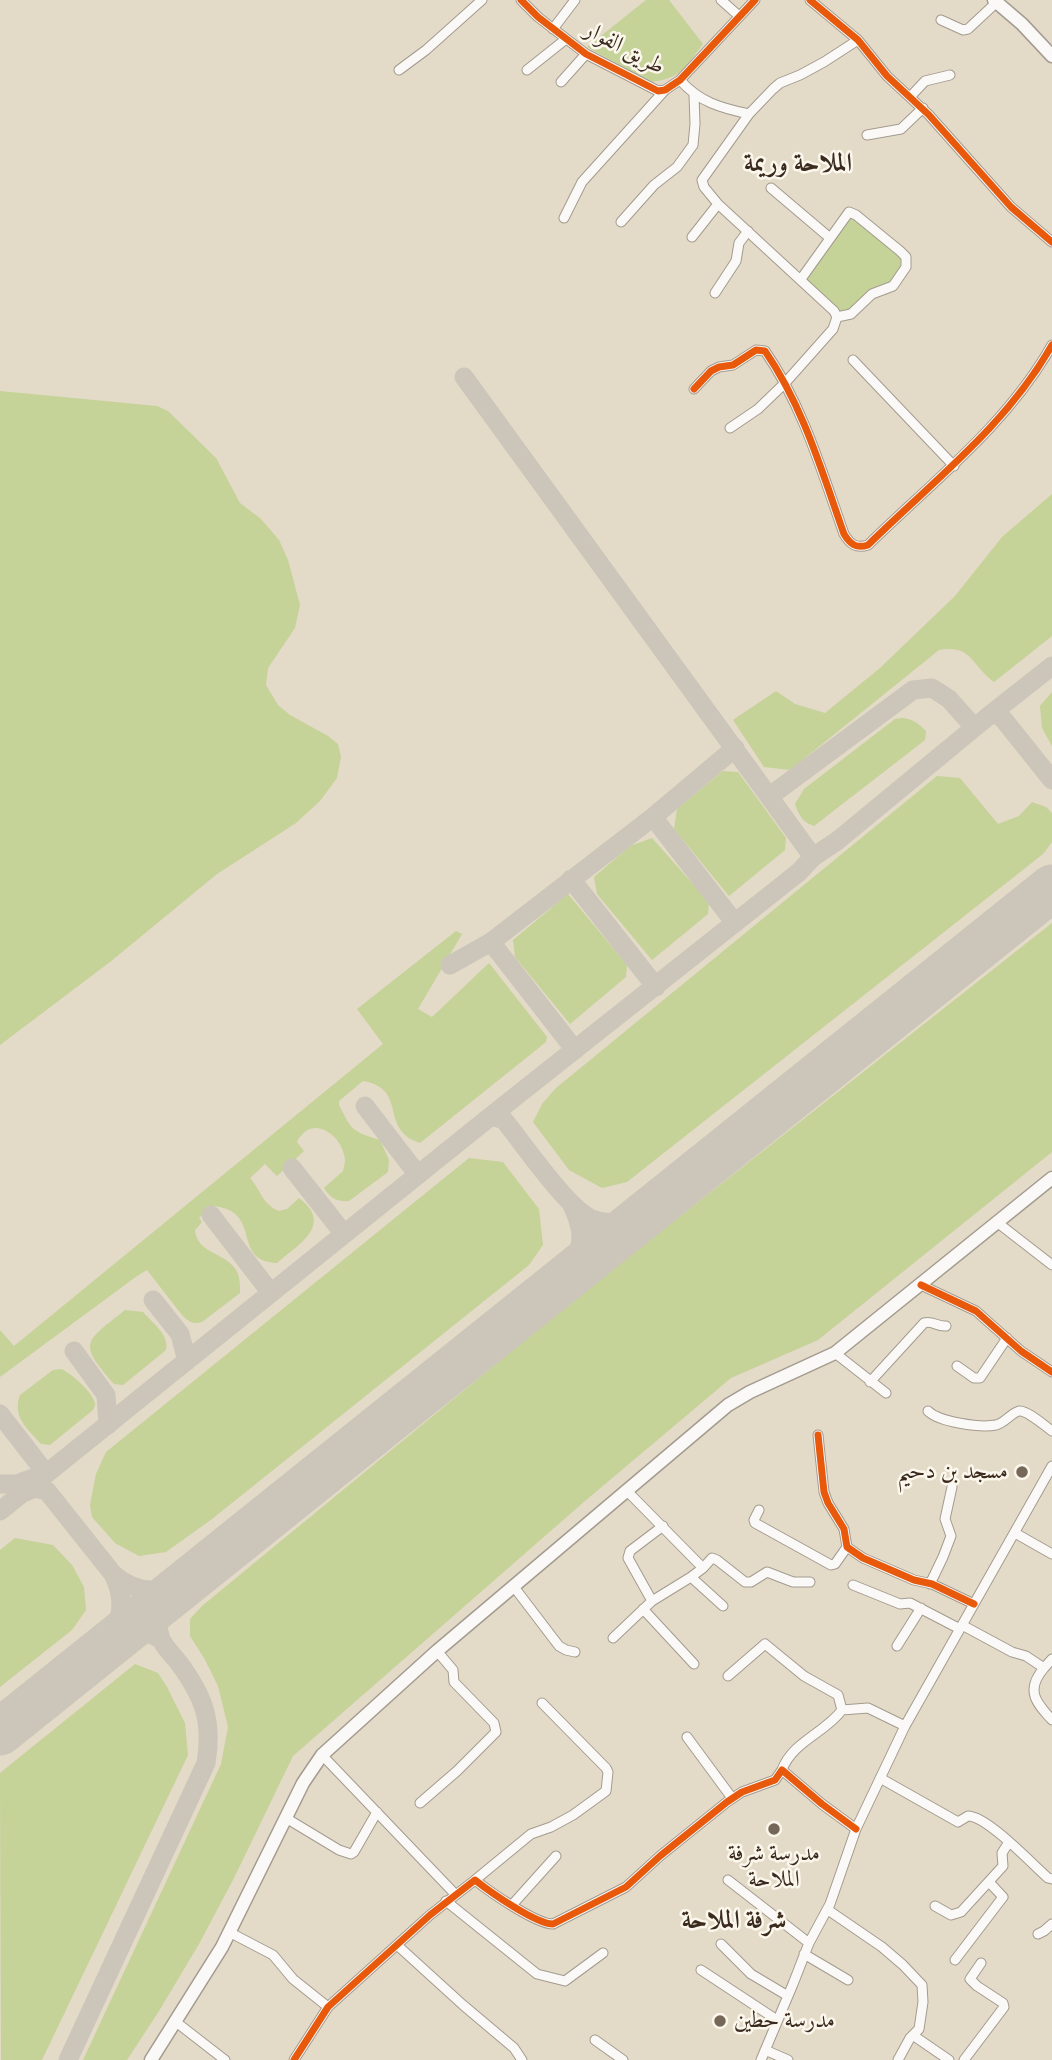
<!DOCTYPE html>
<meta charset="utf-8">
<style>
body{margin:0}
canvas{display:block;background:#e3dac7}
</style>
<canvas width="1052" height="2060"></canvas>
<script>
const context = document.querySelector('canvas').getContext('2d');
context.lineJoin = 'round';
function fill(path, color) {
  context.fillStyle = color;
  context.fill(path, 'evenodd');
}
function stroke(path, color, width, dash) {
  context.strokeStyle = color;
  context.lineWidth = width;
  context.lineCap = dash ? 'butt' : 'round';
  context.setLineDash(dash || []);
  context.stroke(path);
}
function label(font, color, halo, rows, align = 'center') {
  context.font = font + ' "Gentium Book Plus",Amiri,serif';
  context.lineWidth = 5;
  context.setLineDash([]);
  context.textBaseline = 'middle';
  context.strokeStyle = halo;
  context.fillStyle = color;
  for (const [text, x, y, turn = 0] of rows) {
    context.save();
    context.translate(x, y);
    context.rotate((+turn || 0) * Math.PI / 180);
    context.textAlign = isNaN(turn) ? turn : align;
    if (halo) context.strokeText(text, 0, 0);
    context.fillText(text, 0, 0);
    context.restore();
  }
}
fill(new Path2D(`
 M 646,0 L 669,0 L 703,44 C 685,67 681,79 650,82 L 587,47 Z
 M 847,213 L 906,257 L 893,286 L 875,292 L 856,311 L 837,317 L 801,279 Z
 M 0,391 L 157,406 L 168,411 L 216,458 L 240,503 L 261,519 L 279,540 L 288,560 L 300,605 L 295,628 L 268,668 L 266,685 L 278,705 L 290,715 L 328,736 L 338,744 L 341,757 L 337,778 L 320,801 L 296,823 L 217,874 L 110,962 L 0,1045 Z
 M 1052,494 L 1052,636 L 994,682 C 971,665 972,644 939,650 L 790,770 L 764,767 L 733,720 L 776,691 L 795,704 L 825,713 L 880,668 L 955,596 L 1002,537 Z
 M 1052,692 L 1052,746 L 1042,728 L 1040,706 Z
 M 902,718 C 913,719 918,723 926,731 L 925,740 L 814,826 C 802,822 799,815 795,804 L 804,789 L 895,719 Z
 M 723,771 L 738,772 L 786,838 L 785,850 L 729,896 L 674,829 L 677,809 Z
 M 937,776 L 960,778 L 998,824 L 1019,816 L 1032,802 L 1046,807 L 1052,813 L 1052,842 L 1043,854 L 627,1182 L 602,1188 L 569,1170 L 533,1122 L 542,1104 L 556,1088 Z
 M 652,838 L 709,902 L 708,914 L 652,960 L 597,894 L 594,877 L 630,846 Z
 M 568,894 L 627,965 L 626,977 L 570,1024 L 515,957 L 513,940 Z
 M 1052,923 L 1052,1152 L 818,1340 L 731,1378 L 585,1501 L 293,1756 L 234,1878 L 199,1944 L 159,2011 L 127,2060 L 83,2060 L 221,1764 L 228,1727 L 218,1686 L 204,1658 L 190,1636 L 190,1619 L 202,1606 L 564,1308 Z
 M 456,931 L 462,934 L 418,1009 L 432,1017 L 489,963 L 547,1037 L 546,1042 L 420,1143 C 378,1129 409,1089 363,1081 L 339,1101 L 339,1105 C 352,1131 352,1131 380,1140 L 389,1160 L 388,1172 L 349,1201 C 337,1202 330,1198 324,1188 L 343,1171 C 344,1167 345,1163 345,1159 C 342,1134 311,1113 297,1142 L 304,1151 L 277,1176 L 265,1164 L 250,1178 C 262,1192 262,1204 279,1211 L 287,1209 L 299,1198 C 334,1225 299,1244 277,1263 C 230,1261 264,1211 213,1206 L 199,1218 L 202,1222 L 195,1230 C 197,1252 220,1252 232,1265 C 240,1272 240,1283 240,1293 L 202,1322 C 193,1325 188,1321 182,1315 L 147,1270 L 137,1276 L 0,1377 L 0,1330 L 14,1346 L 383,1044 L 357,1009 Z
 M 469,1158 L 503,1162 L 539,1209 L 543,1245 L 529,1265 L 212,1519 L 166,1552 L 139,1556 L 115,1543 L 92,1517 L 90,1505 L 96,1474 L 106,1452 Z
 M 125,1310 L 143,1312 C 152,1322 170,1336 166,1350 L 123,1385 L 114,1384 C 77,1342 85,1342 125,1310 Z
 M 61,1369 C 70,1372 94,1393 95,1404 C 95,1406 94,1408 93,1410 L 50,1445 L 41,1444 C 27,1428 12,1417 20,1395 L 53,1370 Z
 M 15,1538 L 53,1545 L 72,1565 L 84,1587 L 86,1610 L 72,1630 L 0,1687 L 0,1550 Z
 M 135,1664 L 158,1673 L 167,1687 L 185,1723 L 188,1755 L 42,2060 L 1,2060 L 0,1773 Z`), '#c5d298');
stroke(new Path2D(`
 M 464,377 L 813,857
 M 991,714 L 998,715 L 1004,720 L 1052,780
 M 770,796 L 913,690 L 932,688 L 949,699 L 974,727
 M 653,817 L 735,923
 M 571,879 L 656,987
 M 491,942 L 575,1050
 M 450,965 L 491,942 L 653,817 L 735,748
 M 365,1106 L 418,1175
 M 491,1116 L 504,1120 C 523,1143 570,1213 595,1220 C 614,1226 630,1220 648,1213
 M 292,1168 L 344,1234
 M 572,1205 C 586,1236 582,1242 572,1273
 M 211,1215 L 271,1293
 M 153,1300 L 180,1334 L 187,1361
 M 74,1351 L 106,1395 L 108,1425
 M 0,1414 L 45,1472
 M 0,1484 L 17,1484 L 36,1477
 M 23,1493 L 35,1488 L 47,1491 L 113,1574
 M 0,1511 L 491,1116 L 799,872 L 813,857 L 837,841 L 991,714 L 1052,666
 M 121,1635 C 136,1633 147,1630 160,1639
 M 112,1643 C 121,1618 126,1599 113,1574 C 141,1598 163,1591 193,1578
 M 68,2060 L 206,1763 C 213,1721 204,1697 179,1663 C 173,1655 162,1645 160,1636 C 156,1624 161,1611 165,1599`), '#ccc6ba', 19);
stroke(new Path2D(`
 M 0,1732 L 1052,888`), '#ccc6ba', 47);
const street = new Path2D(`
 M 521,0 L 538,17 L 586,54 L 658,91 L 665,90 L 680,80 L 755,0
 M 721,0 L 739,16
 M 810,0 L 858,40 L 887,76 L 929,115 L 1011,207 L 1052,242
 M 941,20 L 963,30 L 968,29 L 997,2
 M 553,29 L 575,0
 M 399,70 L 426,50 L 482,0
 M 527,70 L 566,39
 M 680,80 C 699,102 721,108 749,114
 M 561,82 L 586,54
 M 910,97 L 925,81 L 950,75
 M 867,135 L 901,129 L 923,108
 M 771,188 L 830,238
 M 564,218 L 582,182 L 665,90
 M 621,222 L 654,185 L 677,167 L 693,145 L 695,124 L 694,95
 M 692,237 L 718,204
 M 801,279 L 849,212 L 856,215 L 900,251 L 906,257 L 906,267 L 893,286 L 872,294 L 851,314 L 837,317
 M 715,293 L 736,261 L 739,243 L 748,231
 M 853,360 L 954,466
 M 694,389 L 711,371 L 719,367 L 733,365 L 756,350 L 765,351 C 803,406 822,472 844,534 C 850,544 856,549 868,545 C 933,481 1006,426 1052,345
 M 730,428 L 758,409 L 785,383 L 833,329 L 837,317 L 834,311 L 718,204 L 704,187 L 702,180 L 749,114 L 773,89 L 780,83 L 800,75 L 824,62 L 858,40
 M 998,1223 L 1052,1265
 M 921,1285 L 976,1311 L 1021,1351 L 1052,1372
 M 835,1353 L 886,1393
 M 957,1366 L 974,1378 L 980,1378 L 1007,1338
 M 870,1382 L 924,1323 C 932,1320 937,1327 946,1326
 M 928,1411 C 939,1422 980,1428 996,1425 C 1005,1423 1011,1413 1019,1411 C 1027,1410 1045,1426 1052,1431
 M 818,1435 L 824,1492 L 828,1503 L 844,1529 L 847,1547 L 863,1558 L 914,1580 L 932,1584 L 974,1604
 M 627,1491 L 703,1568 L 691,1577 L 723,1606
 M 759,1510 L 754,1520 L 755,1523 L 831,1565 L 835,1564 L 847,1547
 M 1015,1533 L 1052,1554
 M 703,1568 L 712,1558 L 717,1560 L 745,1582 L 751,1582 L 767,1572 L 793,1582 L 810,1582
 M 930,1584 L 943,1557 L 951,1536 L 945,1519 L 952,1487
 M 853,1585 L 900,1604 L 910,1603 L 960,1629
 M 514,1587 L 559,1646 L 566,1650 L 575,1652
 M 652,1601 L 691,1577
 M 643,1609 L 694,1664
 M 962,1625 L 1012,1652 L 1026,1656 L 1044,1668 L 1052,1659
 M 613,1638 L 652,1601 L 628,1558 L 630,1551 L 663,1526
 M 897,1646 L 921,1608
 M 1044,1668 C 1025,1690 1036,1703 1052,1720
 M 728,1676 L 765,1644 L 804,1676 L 838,1695 L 842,1710
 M 687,1737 L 732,1798
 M 322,1755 L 455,1894
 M 782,1770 C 792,1742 825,1733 842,1710 L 868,1708 L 905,1726
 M 880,1778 L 958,1822 L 968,1816 C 987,1816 1032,1864 1048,1878 L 1052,1879
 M 420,1803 L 457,1771 L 496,1732 L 494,1723 L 454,1682 L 453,1670 L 437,1651
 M 286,1818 L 339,1850 L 351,1854 L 354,1852 L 377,1812
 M 475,1880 L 531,1834 L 551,1827 L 573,1815 L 606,1791 L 608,1772 L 606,1768 L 542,1703
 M 728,1880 L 809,1943
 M 446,1901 L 537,1974 L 565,1981 L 603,1953
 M 512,1905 L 556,1856
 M 935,1906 L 951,1915 L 961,1912 L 1003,1866 L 1002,1853 L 1009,1842
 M 828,1910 L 882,1947 L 903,1965 L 922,1985 L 923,2002 L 919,2029 L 910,2038 L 898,2060
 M 229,1932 L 273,1955 L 293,1979 L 328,2007
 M 1038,1934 L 1044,1931 L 1052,1924
 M 721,1944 L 751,1974 L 788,1996
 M 397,1945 L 463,2005 L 514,2048 L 522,2060
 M 804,1954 L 848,1980
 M 955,1960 L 1003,1897 L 989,1882
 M 701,1970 L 777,2020
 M 176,2022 L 225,2060
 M 914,2036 L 949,2060
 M 595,2040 L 623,2060
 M 765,2050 L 788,2060
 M 294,2060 L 328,2007 L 430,1915 L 475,1880 C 490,1892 536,1924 553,1924 L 626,1887 L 660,1856 L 727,1802 L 742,1792 L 775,1780 L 782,1770 L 822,1804 L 856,1829
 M 761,2060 L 793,1984 L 809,1943 L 830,1904 L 856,1829 L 905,1726 L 1052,1466
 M 964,2060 L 1004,2007 L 1003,2003 L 977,1986 L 970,1979 L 981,1963`);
const secondary = new Path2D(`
 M 994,0 L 1022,24 L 1052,56
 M 151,2060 L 222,1947 L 303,1783 L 322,1755 L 437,1651 L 728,1405 L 750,1392 L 835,1353 L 1052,1178`);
stroke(street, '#a39b8f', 11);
stroke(secondary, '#a39b8f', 15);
stroke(street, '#fbf9f7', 9);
stroke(secondary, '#fbf9f7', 12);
stroke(new Path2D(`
 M 521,0 L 538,17 L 586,54 L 658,91 L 665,90 L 680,80 L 755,0
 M 810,0 L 858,40 L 887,76 L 929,115 L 1011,207 L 1052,242
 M 694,389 L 711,371 L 719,367 L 733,365 L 756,350 L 765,351 C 803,406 822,472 844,534 C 850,544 856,549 868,545 C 933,481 1006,426 1052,345
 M 921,1285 L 976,1311 L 1021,1351 L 1052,1372
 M 818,1435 L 824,1492 L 828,1503 L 844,1529 L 847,1547 L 863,1558 L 914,1580 L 932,1584 L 974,1604
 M 294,2060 L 328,2007 L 430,1915 L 475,1880 C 490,1892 536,1924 553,1924 L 626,1887 L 660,1856 L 727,1802 L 742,1792 L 775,1780 L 782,1770 L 822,1804 L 856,1829`), '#e8590c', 7);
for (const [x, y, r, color] of [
 [1022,1472,7,"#766859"],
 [774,1829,7,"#766859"],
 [720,2021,7,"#766859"]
]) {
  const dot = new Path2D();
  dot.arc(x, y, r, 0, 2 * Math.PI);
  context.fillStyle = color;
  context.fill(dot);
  stroke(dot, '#fbf7ec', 2.5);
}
label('23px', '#3b2a1e', '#fbf7ec', [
 ["طريق الفوار",624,49,28]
]);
label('23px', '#3b2a1e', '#fbf7ec', [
 ["مسجد بن دحيم",1008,1472],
 ["مدرسة شرفة",774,1854,"center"],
 ["الملاحة",774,1880,"center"],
 ["مدرسة حطين",734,2021,"left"]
], 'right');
label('bold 26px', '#3b2a1e', '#fbf7ec', [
 ["الملاحة وريمة",798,164],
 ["شرفة الملاحة",734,1921]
]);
</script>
